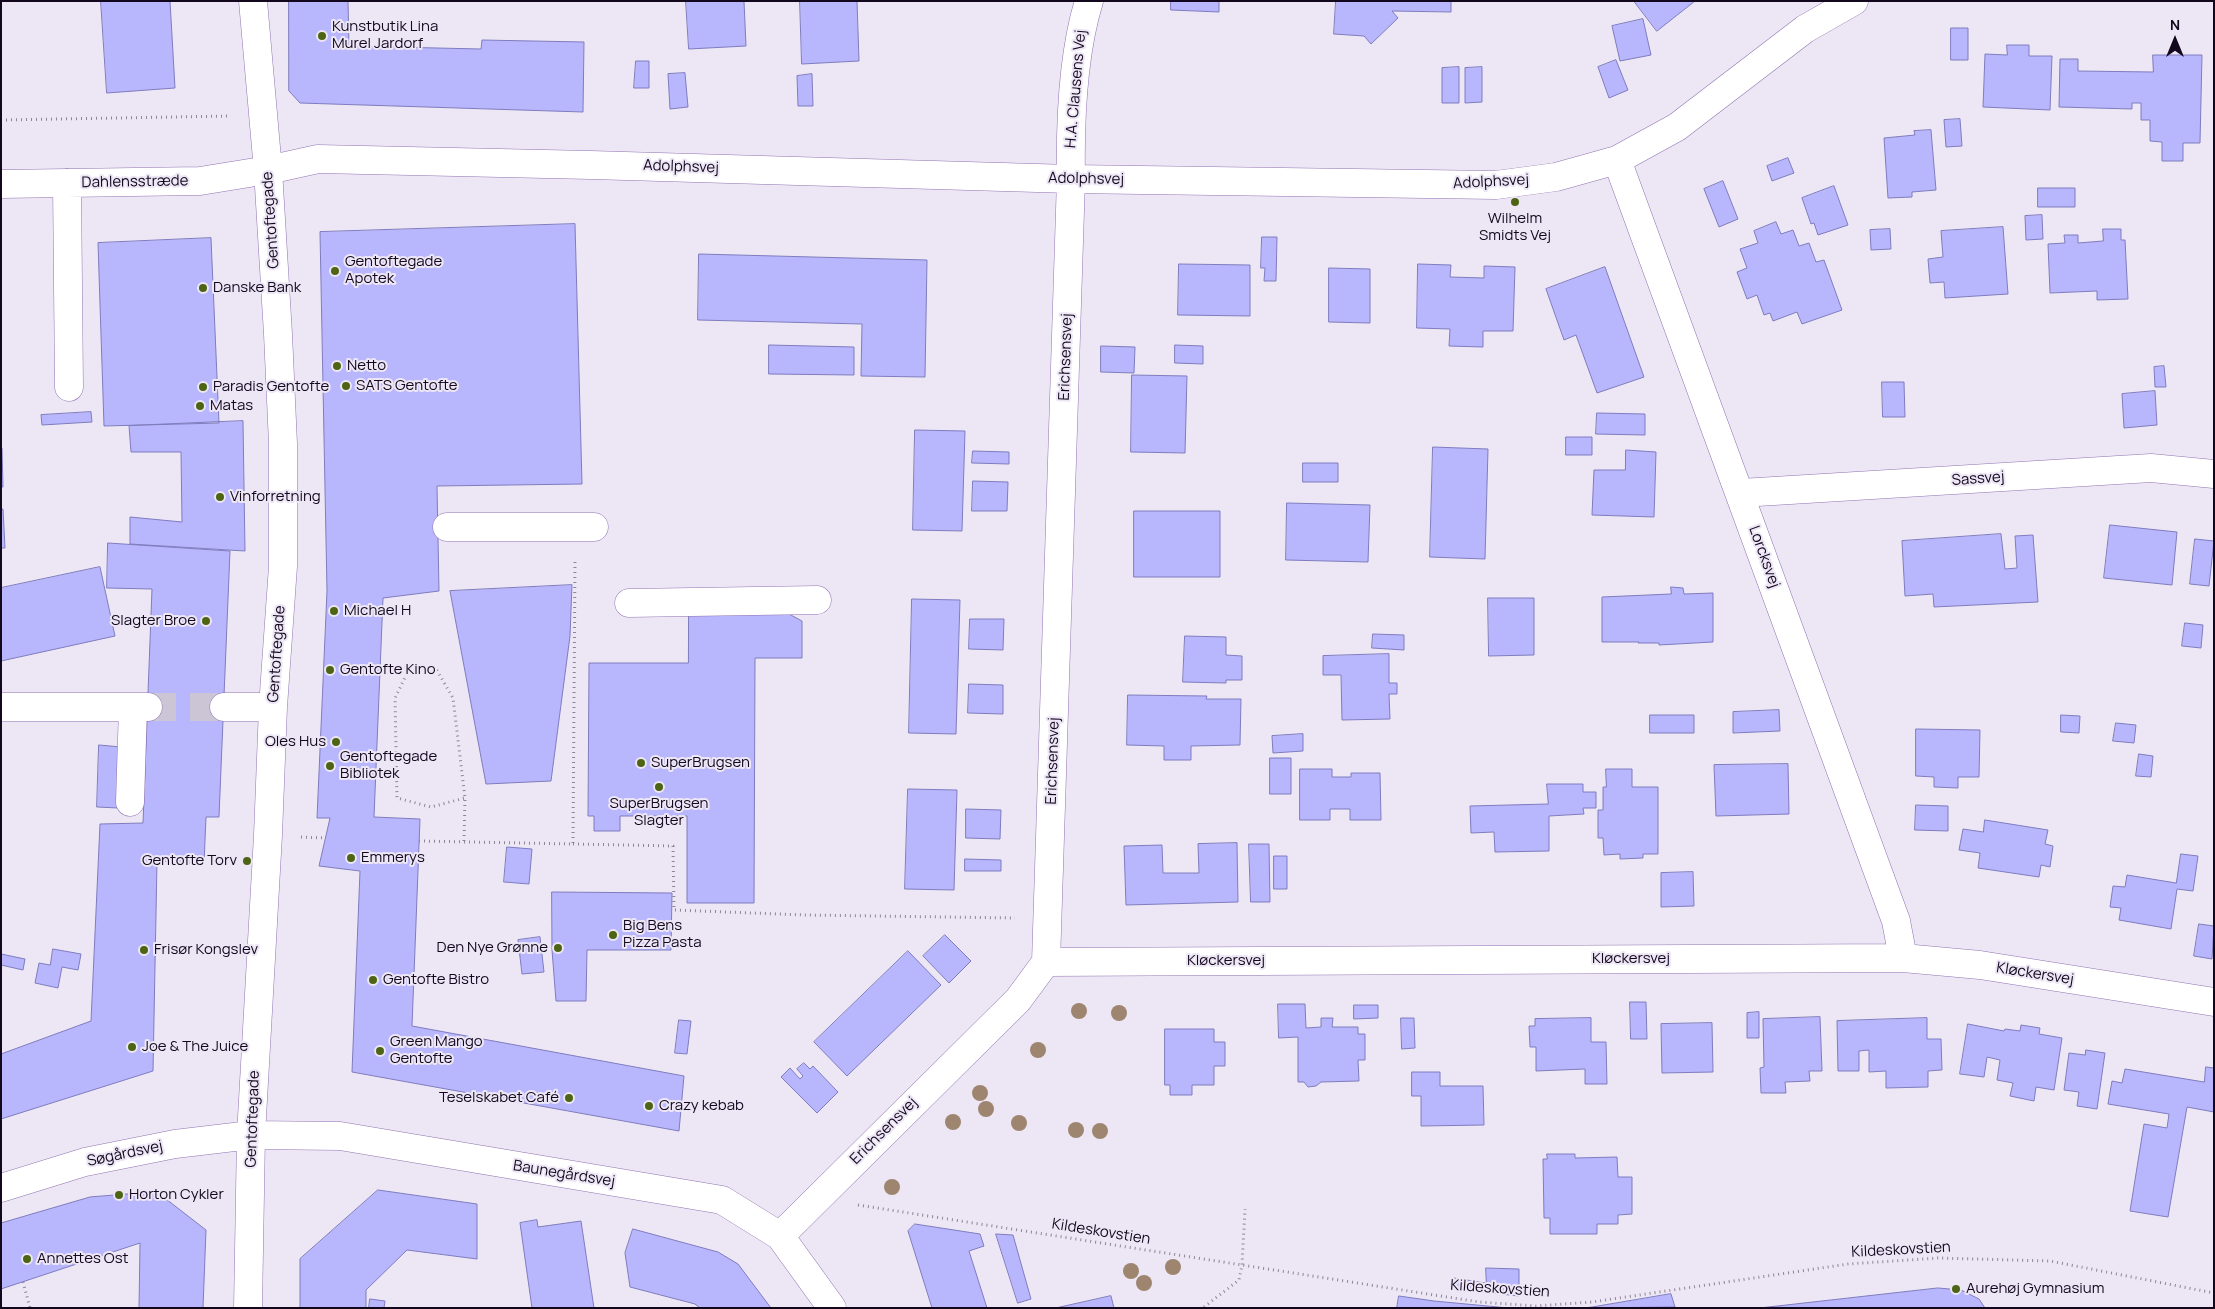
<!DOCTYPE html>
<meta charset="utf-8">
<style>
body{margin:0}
#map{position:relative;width:2215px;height:1309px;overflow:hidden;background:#ede7f5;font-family:Manrope,sans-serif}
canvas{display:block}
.frame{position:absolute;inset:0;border:2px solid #13071e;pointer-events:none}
.north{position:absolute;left:2150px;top:15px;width:50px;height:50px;-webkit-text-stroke:4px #ede7f5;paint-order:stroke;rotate:0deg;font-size:14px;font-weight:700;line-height:20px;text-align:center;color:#13071e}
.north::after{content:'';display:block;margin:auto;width:18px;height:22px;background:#13071e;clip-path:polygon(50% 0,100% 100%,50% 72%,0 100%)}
</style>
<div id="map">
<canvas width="2215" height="1309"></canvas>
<div class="frame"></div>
<div class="north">N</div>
</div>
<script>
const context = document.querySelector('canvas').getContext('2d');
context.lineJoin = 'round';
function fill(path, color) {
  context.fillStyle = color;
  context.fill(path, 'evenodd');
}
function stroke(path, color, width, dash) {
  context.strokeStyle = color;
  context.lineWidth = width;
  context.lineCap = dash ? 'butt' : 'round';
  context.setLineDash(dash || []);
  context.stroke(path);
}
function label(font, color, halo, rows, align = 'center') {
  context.font = font + ' Manrope,sans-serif';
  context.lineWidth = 4;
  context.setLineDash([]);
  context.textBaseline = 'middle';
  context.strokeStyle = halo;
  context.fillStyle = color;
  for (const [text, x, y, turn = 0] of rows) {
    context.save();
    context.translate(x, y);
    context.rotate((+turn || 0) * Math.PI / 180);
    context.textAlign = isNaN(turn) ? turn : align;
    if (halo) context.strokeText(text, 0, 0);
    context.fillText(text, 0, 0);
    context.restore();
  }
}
const building = new Path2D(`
 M 101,1 L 170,1 L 175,88 L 107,93 Z
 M 289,1 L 348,1 L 349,46 L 481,49 L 482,40 L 584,42 L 583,112 L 300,103 L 289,91 Z
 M 686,1 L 744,1 L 746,46 L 689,49 Z
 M 800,1 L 857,1 L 859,61 L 802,64 Z
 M 1171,1 L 1219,1 L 1219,12 L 1171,10 Z
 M 1336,1 L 1451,1 L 1451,12 L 1392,11 L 1398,18 L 1371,44 L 1364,36 L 1334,34 Z
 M 1634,1 L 1695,1 L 1657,31 Z
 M 1643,19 L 1651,55 L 1620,61 L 1612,26 Z
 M 1951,28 L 1968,28 L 1968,60 L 1951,60 Z
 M 2007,45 L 2029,45 L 2029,56 L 2052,56 L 2050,110 L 1983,107 L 1985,54 L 2007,55 Z
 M 2153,55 L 2202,55 L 2200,143 L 2183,143 L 2183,161 L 2162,161 L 2162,142 L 2150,141 L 2150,120 L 2141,120 L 2141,103 L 2132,103 L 2132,109 L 2059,107 L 2060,59 L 2078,59 L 2078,71 L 2153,72 Z
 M 1616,60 L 1628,90 L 1609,98 L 1598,67 Z
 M 636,61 L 649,61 L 649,88 L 634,88 Z
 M 1459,67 L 1459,103 L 1442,103 L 1442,68 Z
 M 1482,67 L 1482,102 L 1465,103 L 1465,68 Z
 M 685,73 L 688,107 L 670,109 L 668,74 Z
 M 812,74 L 813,106 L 798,106 L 797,76 Z
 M 1960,119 L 1962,146 L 1946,147 L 1944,120 Z
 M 1931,130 L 1936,190 L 1912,192 L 1912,197 L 1888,198 L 1884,138 L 1915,135 L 1914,131 Z
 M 1788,158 L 1794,173 L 1772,181 L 1767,166 Z
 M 1723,181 L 1738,219 L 1719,227 L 1704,189 Z
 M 1834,186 L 1848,225 L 1818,235 L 1814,223 L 1811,224 L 1802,198 Z
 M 2038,188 L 2075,188 L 2075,207 L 2038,207 Z
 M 2042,215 L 2043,239 L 2026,240 L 2025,216 Z
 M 1776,222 L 1781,234 L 1793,230 L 1799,246 L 1809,243 L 1816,262 L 1824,260 L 1842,310 L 1802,324 L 1797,312 L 1773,321 L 1770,313 L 1764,315 L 1757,295 L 1747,299 L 1737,272 L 1747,268 L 1740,249 L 1758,243 L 1754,231 Z
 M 575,224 L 582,484 L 437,486 L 439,591 L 383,598 L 374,817 L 420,819 L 412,1026 L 684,1076 L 679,1131 L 352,1072 L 360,871 L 319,866 L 330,818 L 317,818 L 327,591 L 320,232 Z
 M 2003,227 L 2008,294 L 1945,298 L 1944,282 L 1930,283 L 1928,259 L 1943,257 L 1941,231 Z
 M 1890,229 L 1891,249 L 1871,250 L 1870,230 Z
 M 2103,229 L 2121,229 L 2121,240 L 2125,240 L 2128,299 L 2097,300 L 2097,291 L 2050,293 L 2048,244 L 2065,243 L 2064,235 L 2078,235 L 2078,243 L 2103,241 Z
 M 1262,237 L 1277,237 L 1276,281 L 1264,281 L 1265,268 L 1261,268 Z
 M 211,238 L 219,423 L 104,426 L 98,243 Z
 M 699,254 L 927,260 L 925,377 L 861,376 L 862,324 L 698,320 Z
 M 1179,264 L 1250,265 L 1250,316 L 1178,315 Z
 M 1418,264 L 1451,265 L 1450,277 L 1484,278 L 1484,266 L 1515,267 L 1513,331 L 1483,331 L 1483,347 L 1449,346 L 1450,329 L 1417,328 Z
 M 1605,267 L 1644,377 L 1597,393 L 1576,335 L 1564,340 L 1546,289 Z
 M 1329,268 L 1370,269 L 1370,323 L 1329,322 Z
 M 769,345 L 854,347 L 854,375 L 769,374 Z
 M 1175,345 L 1203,346 L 1203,364 L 1175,363 Z
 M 1101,346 L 1135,347 L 1134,373 L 1101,372 Z
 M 2164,366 L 2166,387 L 2155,387 L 2154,367 Z
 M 1132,375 L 1187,376 L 1185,453 L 1131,452 Z
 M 1882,382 L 1904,382 L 1905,417 L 1883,417 Z
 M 2155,391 L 2157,425 L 2124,428 L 2122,394 Z
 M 91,412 L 92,422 L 42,425 L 41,415 Z
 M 1597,413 L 1645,414 L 1645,435 L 1596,434 Z
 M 243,421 L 245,551 L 130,544 L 130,517 L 182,522 L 181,452 L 131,452 L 129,426 Z
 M 915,430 L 965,431 L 962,531 L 913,530 Z
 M 1566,437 L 1592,437 L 1592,455 L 1566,455 Z
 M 1433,447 L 1488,449 L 1485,559 L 1430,557 Z
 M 1,448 L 2,448 L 3,487 L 1,487 Z
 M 1626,450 L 1656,452 L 1654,517 L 1592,515 L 1594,470 L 1625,470 Z
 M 973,451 L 1009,452 L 1009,464 L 972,463 Z
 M 1303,463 L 1338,463 L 1338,482 L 1303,482 Z
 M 973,481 L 1008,482 L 1007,511 L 972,511 Z
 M 1287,503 L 1370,505 L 1368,562 L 1286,560 Z
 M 1,509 L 3,509 L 5,548 L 1,548 Z
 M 1134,511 L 1220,511 L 1220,577 L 1134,577 Z
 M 2110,525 L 2177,532 L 2172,585 L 2104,578 Z
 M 2001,534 L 2005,569 L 2017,568 L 2015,536 L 2033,535 L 2038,602 L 1934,607 L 1933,594 L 1905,596 L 1902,541 Z
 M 2195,539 L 2214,541 L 2209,586 L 2190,584 Z
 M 108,543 L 230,551 L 219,817 L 206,817 L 204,864 L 157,861 L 153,1071 L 1,1119 L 1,1054 L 91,1021 L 100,824 L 143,823 L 152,589 L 107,588 Z
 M 100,567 L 115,636 L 1,661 L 1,588 Z
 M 572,585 L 570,636 L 551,781 L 486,784 L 450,591 Z
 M 1671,587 L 1683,588 L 1684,594 L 1713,593 L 1713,642 L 1659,645 L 1659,643 L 1638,643 L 1639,642 L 1602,642 L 1602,597 L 1671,594 Z
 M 1488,598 L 1534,598 L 1534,655 L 1489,656 Z
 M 912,599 L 960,600 L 956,734 L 909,733 Z
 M 689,607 L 776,607 L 802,621 L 802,658 L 755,658 L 754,903 L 687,903 L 687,816 L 620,816 L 620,831 L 594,831 L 594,816 L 588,816 L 589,663 L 688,663 Z
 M 970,619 L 1004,619 L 1003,650 L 969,649 Z
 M 2185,623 L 2203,625 L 2201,648 L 2182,646 Z
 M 1373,634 L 1404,635 L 1404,650 L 1372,648 Z
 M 1185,636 L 1226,637 L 1226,655 L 1242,656 L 1242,680 L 1226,680 L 1226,683 L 1183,682 Z
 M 1389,654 L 1389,683 L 1397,683 L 1397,694 L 1389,694 L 1390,719 L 1342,720 L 1341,675 L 1323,675 L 1323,656 Z
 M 969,684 L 1003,685 L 1003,714 L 968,713 Z
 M 1128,695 L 1207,696 L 1206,699 L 1241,699 L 1240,745 L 1191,746 L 1191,760 L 1164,760 L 1164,746 L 1127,745 Z
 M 1779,710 L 1780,731 L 1733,733 L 1733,712 Z
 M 1650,715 L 1694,715 L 1694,733 L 1650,733 Z
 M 2061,715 L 2080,716 L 2079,733 L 2061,732 Z
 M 2116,723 L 2136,725 L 2134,743 L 2113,741 Z
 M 1916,729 L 1980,730 L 1979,777 L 1958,777 L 1958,788 L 1934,787 L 1934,777 L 1916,776 Z
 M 1303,734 L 1303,751 L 1273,753 L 1272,736 Z
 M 99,745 L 121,747 L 118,808 L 97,807 Z
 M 2139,754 L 2153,756 L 2151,777 L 2136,776 Z
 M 1270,758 L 1291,758 L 1291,794 L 1270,794 Z
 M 1788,764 L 1789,814 L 1716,816 L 1714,765 Z
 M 1300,769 L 1332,769 L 1332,777 L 1351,777 L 1351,773 L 1380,773 L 1381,820 L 1350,820 L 1350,809 L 1330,809 L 1330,820 L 1300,820 Z
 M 1606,769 L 1632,769 L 1632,787 L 1658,787 L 1658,854 L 1643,854 L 1643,858 L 1620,859 L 1620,854 L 1604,855 L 1603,838 L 1598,838 L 1598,810 L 1603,810 L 1603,787 L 1606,787 Z
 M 1547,784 L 1583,784 L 1583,792 L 1596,792 L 1596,808 L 1583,808 L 1584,814 L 1549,816 L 1549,851 L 1495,852 L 1494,832 L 1471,833 L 1470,806 L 1548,804 Z
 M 908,789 L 957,790 L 954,890 L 905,889 Z
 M 1916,805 L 1948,806 L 1948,831 L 1915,830 Z
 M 966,809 L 1001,810 L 1000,839 L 966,838 Z
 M 1985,820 L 2048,830 L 2045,844 L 2053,846 L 2050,867 L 2041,865 L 2039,877 L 1978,868 L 1980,853 L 1959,850 L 1963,829 L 1983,832 Z
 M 1237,843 L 1238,902 L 1126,905 L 1124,846 L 1162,845 L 1163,873 L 1199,873 L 1198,844 Z
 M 1249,844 L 1269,844 L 1270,902 L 1251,902 Z
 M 507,847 L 532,849 L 529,884 L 504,882 Z
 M 2181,854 L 2198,856 L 2193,891 L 2177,889 L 2171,929 L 2119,920 L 2121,908 L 2110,907 L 2113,886 L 2125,887 L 2127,875 L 2176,883 Z
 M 1274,856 L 1287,856 L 1287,889 L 1274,889 Z
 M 965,859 L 1001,860 L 1001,871 L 965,871 Z
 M 1693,872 L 1694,906 L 1661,907 L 1661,873 Z
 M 552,892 L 672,893 L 671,950 L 587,950 L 586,1001 L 556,1001 L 552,950 Z
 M 2199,924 L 2214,926 L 2212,959 L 2194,956 Z
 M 945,935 L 971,961 L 949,983 L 923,956 Z
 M 540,937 L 544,972 L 522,974 L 518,940 Z
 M 53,949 L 81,954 L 78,970 L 62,967 L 58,988 L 35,983 L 39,963 L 50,965 Z
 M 908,951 L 941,985 L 847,1076 L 814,1042 Z
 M 1,954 L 25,959 L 23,970 L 1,965 Z
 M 1630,1002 L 1646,1002 L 1647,1039 L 1631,1039 Z
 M 1278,1004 L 1305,1004 L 1306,1028 L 1321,1027 L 1321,1018 L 1333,1018 L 1332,1027 L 1358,1027 L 1358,1034 L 1365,1034 L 1365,1060 L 1358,1060 L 1359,1081 L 1321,1082 L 1316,1086 L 1308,1087 L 1304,1082 L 1298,1082 L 1298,1037 L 1279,1038 Z
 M 1354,1005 L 1378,1005 L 1378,1018 L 1354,1019 Z
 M 1759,1012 L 1759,1038 L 1747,1038 L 1747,1013 Z
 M 1820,1017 L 1822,1071 L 1809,1071 L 1810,1081 L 1785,1082 L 1786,1093 L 1761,1093 L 1760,1068 L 1764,1067 L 1763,1019 Z
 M 1401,1018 L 1414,1018 L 1415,1048 L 1402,1049 Z
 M 1591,1018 L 1591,1042 L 1606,1042 L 1607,1084 L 1585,1084 L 1585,1069 L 1536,1071 L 1536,1047 L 1530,1047 L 1529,1026 L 1535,1026 L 1535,1019 Z
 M 1927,1018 L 1927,1039 L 1941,1039 L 1942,1070 L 1928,1071 L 1928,1087 L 1886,1088 L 1886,1071 L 1869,1072 L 1869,1050 L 1859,1051 L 1859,1071 L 1838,1071 L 1837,1021 Z
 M 679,1020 L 691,1021 L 687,1054 L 675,1053 Z
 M 1712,1023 L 1713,1072 L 1662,1073 L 1661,1024 Z
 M 1968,1024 L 2004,1031 L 2005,1029 L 2020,1031 L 2021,1025 L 2040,1028 L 2039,1034 L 2062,1038 L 2054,1090 L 2036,1087 L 2034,1101 L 2010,1096 L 2013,1083 L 1997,1080 L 2000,1060 L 1987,1057 L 1984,1077 L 1960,1074 Z
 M 1165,1029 L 1214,1029 L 1214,1042 L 1225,1042 L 1225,1066 L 1214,1066 L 1214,1085 L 1192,1085 L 1192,1095 L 1170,1095 L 1170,1085 L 1165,1085 Z
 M 2086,1050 L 2105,1053 L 2097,1109 L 2077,1106 L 2079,1092 L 2064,1090 L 2069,1053 L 2085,1055 Z
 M 804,1063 L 810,1069 L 813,1066 L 838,1092 L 817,1113 L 781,1077 L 790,1068 L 800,1079 L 803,1076 L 797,1069 Z
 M 2206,1067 L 2214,1068 L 2214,1112 L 2187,1107 L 2168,1217 L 2130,1211 L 2144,1124 L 2167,1128 L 2169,1114 L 2108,1104 L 2112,1081 L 2122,1083 L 2125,1069 L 2204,1082 Z
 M 1412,1072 L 1440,1072 L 1440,1086 L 1483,1086 L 1484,1125 L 1421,1126 L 1421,1096 L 1412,1096 Z
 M 1547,1154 L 1575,1154 L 1575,1158 L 1617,1157 L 1618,1177 L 1632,1177 L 1632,1214 L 1618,1215 L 1618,1224 L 1597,1224 L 1597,1234 L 1550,1234 L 1550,1218 L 1544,1218 L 1543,1159 L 1547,1159 Z
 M 378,1190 L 477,1204 L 477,1259 L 407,1250 L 366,1290 L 366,1308 L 300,1308 L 300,1259 Z
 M 157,1192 L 206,1230 L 203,1308 L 139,1308 L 140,1243 L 1,1289 L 1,1223 L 90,1197 Z
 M 537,1220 L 538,1227 L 581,1221 L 594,1308 L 532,1308 L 520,1223 Z
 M 915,1224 L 980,1234 L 984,1246 L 969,1251 L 987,1308 L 932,1308 L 908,1231 Z
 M 633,1229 L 718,1252 L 738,1264 L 771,1308 L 700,1308 L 695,1304 L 630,1287 L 625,1253 Z
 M 996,1234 L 1013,1235 L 1031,1299 L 1018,1303 Z
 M 1486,1268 L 1519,1269 L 1519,1296 L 1453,1289 L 1454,1278 L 1486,1283 Z
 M 1938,1288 L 1961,1290 L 1979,1299 L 1985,1308 L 1760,1308 Z
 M 1671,1294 L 1675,1307 L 1584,1308 L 1592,1307 Z
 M 1111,1296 L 1114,1308 L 1056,1308 Z
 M 1399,1296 L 1434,1301 L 1509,1308 L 1397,1308 Z
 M 370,1299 L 385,1301 L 384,1308 L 369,1308 Z`);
fill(building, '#b8b6fc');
stroke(building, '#7f7cbe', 1);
stroke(new Path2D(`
 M 148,707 L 224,707`), '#ccc5d5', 28, [28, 14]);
const minor = new Path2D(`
 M 1617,160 L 1896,921 L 1903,958
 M 67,183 L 69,387
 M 1,184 L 200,181 L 268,170 L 318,159 L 591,165 L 1071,179 L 1496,185 L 1556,177 L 1617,160 L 1677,127 L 1805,29 L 1854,1
 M 1741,493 L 2151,468 L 2214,474
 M 447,527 L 594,527
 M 629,603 L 817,600
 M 1,707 L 148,707
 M 224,707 L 273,707
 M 130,802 L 133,707
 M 1046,962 L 1903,958 L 1980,965 L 2214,1002
 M 1,1188 L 85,1162 L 175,1144 L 251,1135 L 340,1136 L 722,1200 L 780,1236 L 832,1308
 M 780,1236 L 1018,1000 L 1046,962 L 1071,179 C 1070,125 1073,53 1089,1
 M 248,1308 L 251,1135 L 268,835 L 273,707 L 283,566 L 283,444 L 278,334 L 268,170 L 253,1`);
stroke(minor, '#9173b2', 29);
stroke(new Path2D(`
 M 1,120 L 231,116
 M 301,837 L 326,838
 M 419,841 L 573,844 L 575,561
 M 464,841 L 465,798 L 453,698 L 435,667 L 408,671 L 395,698 L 397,798 L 431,807 L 465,798
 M 573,844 L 673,846 L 674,910 L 805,915 L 1015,918
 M 858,1205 L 1479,1302 L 1536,1306 L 1592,1302 L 1848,1264 L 1938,1258 L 2050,1261 L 2214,1293
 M 23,1282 L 30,1308
 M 1204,1307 L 1239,1280 L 1242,1265 L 1245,1209`), '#8d8496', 3, [1, 4]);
stroke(minor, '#fff', 28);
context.fillStyle = '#9d8570';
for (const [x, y] of [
 [1079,1011],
 [1119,1013],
 [1038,1050],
 [980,1093],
 [986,1109],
 [953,1122],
 [1019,1123],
 [1076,1130],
 [1100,1131],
 [892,1187],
 [1173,1267],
 [1131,1271],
 [1144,1283]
]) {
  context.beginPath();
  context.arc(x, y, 8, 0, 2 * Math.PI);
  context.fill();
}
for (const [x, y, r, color] of [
 [322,36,5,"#4c6413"],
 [1515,202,5,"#4c6413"],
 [335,271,5,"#4c6413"],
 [203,288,5,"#4c6413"],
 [337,366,5,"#4c6413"],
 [346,386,5,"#4c6413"],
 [203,387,5,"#4c6413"],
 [200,406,5,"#4c6413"],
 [220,497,5,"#4c6413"],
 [334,611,5,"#4c6413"],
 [206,621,5,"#4c6413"],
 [330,670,5,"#4c6413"],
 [336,742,5,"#4c6413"],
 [641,763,5,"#4c6413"],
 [330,766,5,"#4c6413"],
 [659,787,5,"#4c6413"],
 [351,858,5,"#4c6413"],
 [247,861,5,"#4c6413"],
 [613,935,5,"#4c6413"],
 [558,948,5,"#4c6413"],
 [144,950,5,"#4c6413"],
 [373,980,5,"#4c6413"],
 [132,1047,5,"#4c6413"],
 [380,1051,5,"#4c6413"],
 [569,1098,5,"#4c6413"],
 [649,1106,5,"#4c6413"],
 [119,1195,5,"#4c6413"],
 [27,1259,5,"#4c6413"],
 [1956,1289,5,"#4c6413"]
]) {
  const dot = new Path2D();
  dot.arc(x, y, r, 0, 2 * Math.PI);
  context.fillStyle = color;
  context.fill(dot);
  stroke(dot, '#ede7f5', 2);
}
label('15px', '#13071e', '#ede7f5', [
 ["Kunstbutik Lina",332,27],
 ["Murel Jardorf",332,44],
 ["Wilhelm",1515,219,"center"],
 ["Smidts Vej",1515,236,"center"],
 ["Gentoftegade",345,262],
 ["Apotek",345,279],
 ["Danske Bank",213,288],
 ["Netto",347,366],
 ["SATS Gentofte",356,386],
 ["Paradis Gentofte",213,387],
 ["Matas",210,406],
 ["Vinforretning",230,497],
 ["Michael H",344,611],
 ["Slagter Broe",196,621,"right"],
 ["Gentofte Kino",340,670],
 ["Oles Hus",326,742,"right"],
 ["Gentoftegade",340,757],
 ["Bibliotek",340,774],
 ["SuperBrugsen",651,763],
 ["SuperBrugsen",659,804,"center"],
 ["Slagter",659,821,"center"],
 ["Emmerys",361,858],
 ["Gentofte Torv",237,861,"right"],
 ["Big Bens",623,926],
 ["Pizza Pasta",623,943],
 ["Den Nye Grønne",548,948,"right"],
 ["Frisør Kongslev",154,950],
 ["Gentofte Bistro",383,980],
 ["Green Mango",390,1042],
 ["Gentofte",390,1059],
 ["Joe & The Juice",142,1047],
 ["Teselskabet Café",559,1098,"right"],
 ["Crazy kebab",659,1106],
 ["Horton Cykler",129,1195],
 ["Annettes Ost",37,1259],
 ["Aurehøj Gymnasium",1966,1289]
], 'left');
label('15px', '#13071e', '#ede7f5', [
 ["H.A. Clausens Vej",1076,89,-85],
 ["Adolphsvej",681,167,2],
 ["Adolphsvej",1086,179,1],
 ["Dahlensstræde",135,182,-1],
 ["Adolphsvej",1491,182,-3],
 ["Gentoftegade",271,220,-94],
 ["Erichsensvej",1066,357,-88],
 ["Sassvej",1978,479,-4],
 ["Lorcksvej",1764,557,70],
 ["Gentoftegade",277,654,-86],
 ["Erichsensvej",1053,761,-88],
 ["Kløckersvej",1631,959],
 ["Kløckersvej",1226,961],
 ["Kløckersvej",2035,974,9],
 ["Gentoftegade",253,1119,-88],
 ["Erichsensvej",884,1131,-45],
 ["Søgårdsvej",125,1154,-12],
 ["Baunegårdsvej",564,1174,9],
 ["Kildeskovstien",1101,1232,9],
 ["Kildeskovstien",1901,1250,-3],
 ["Kildeskovstien",1500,1289,4]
]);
</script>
